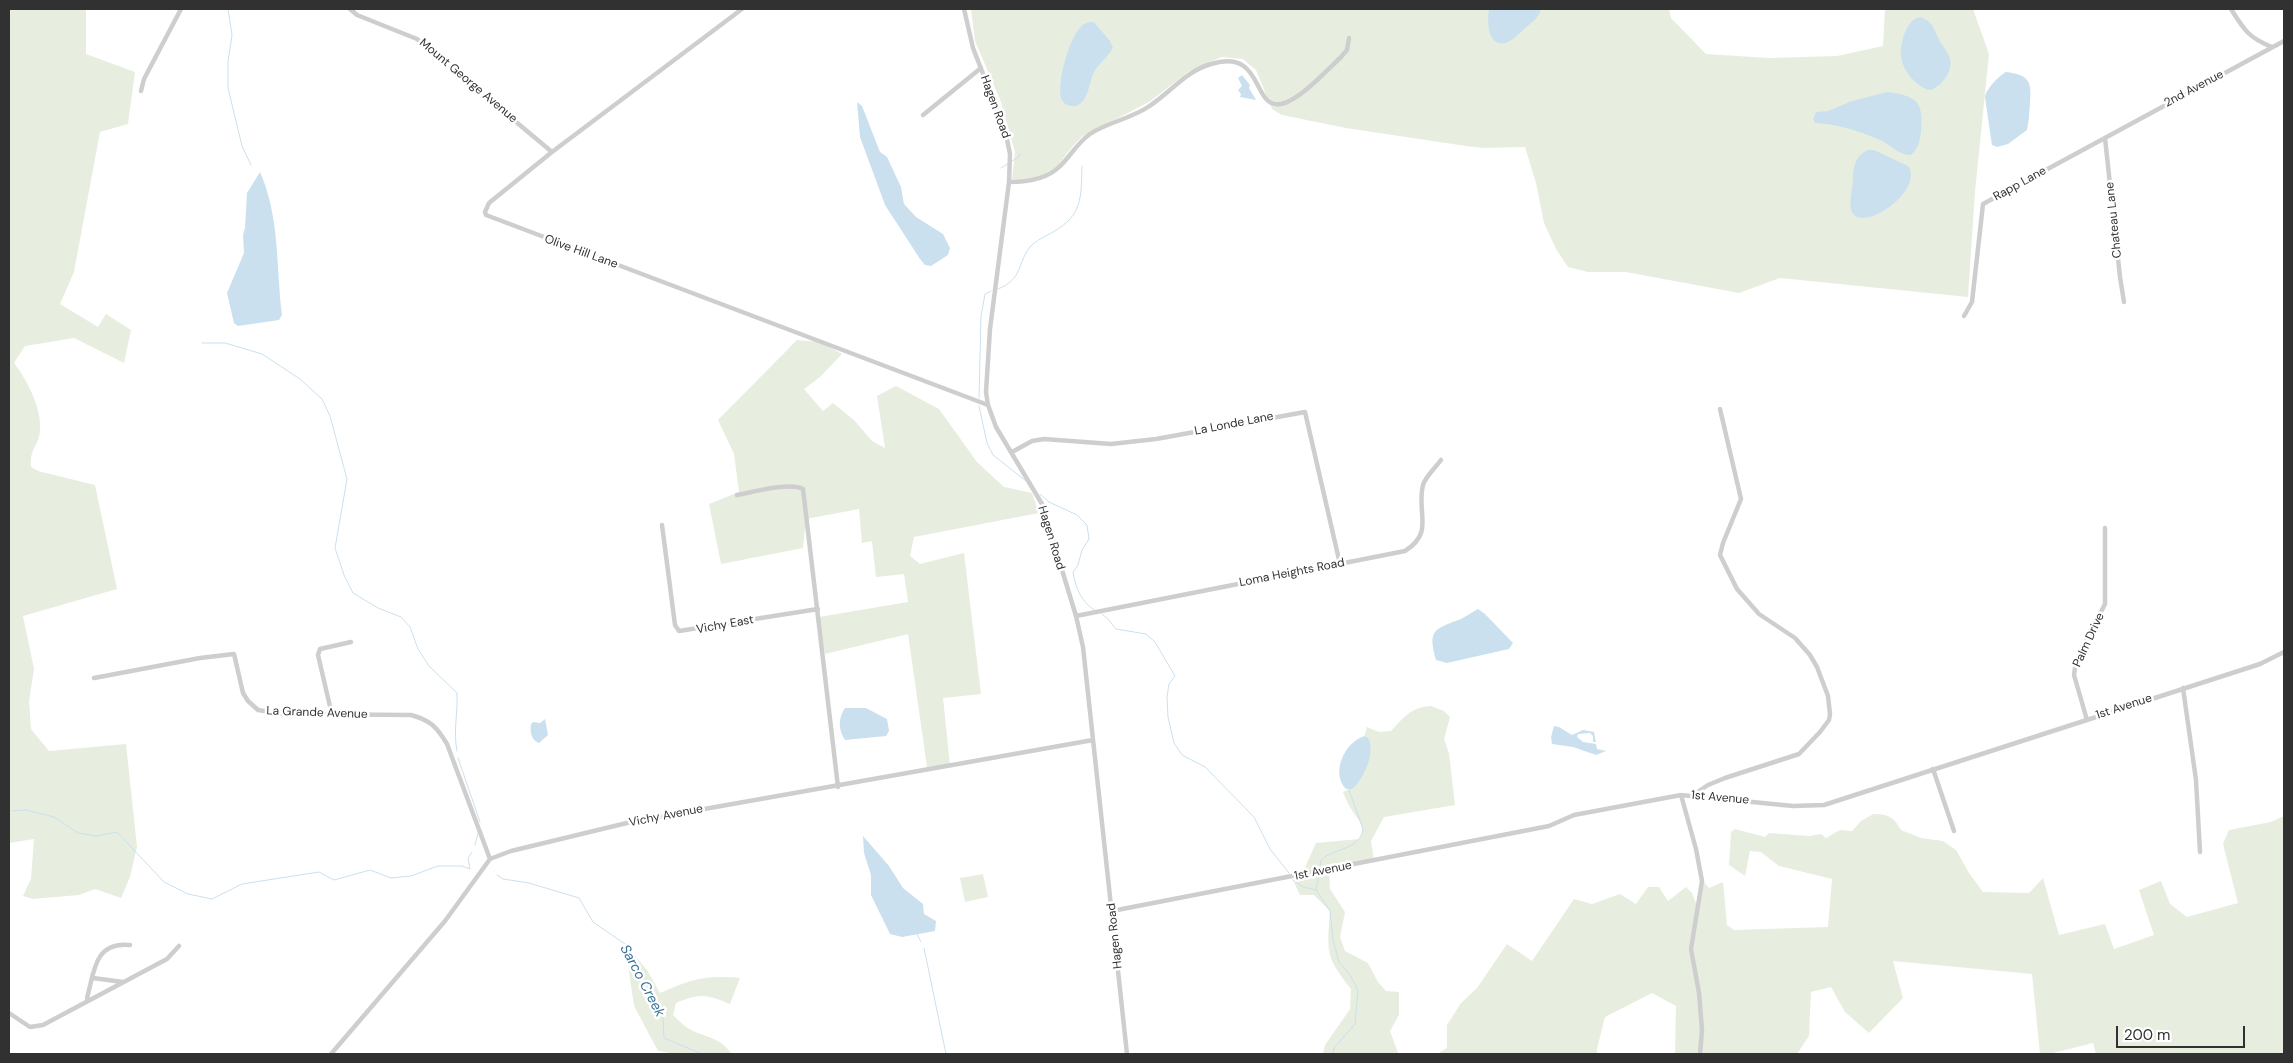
<!DOCTYPE html>
<style>
body{margin:0}
#map{position:relative;width:2293px;height:1063px;overflow:hidden;background:#fff;font-family:"DM Sans",sans-serif}
canvas{display:block}
.frame{position:absolute;inset:0;border:10px solid #313131;pointer-events:none}
.scale{position:absolute;left:2116px;top:1026px;width:129px;height:22px;box-sizing:border-box;border:2px solid #313131;border-top:0;padding-left:6px;font-size:15px;line-height:18px;white-space:nowrap;color:#313131;-webkit-text-stroke:4px #fff;paint-order:stroke}
</style>
<div id="map">
<canvas width="2293" height="1063"></canvas>
<div class="frame"></div>
<div class="scale">200 m</div>
</div>
<script>
const context = document.querySelector('canvas').getContext('2d');
context.lineJoin = 'round';
function fill(path, color) {
  context.fillStyle = color;
  context.fill(path, 'evenodd');
}
function stroke(path, color, width, dash) {
  context.strokeStyle = color;
  context.lineWidth = width;
  context.lineCap = dash ? 'butt' : 'round';
  context.setLineDash(dash || []);
  context.stroke(path);
}
function label(font, color, halo, rows, align = 'center') {
  context.font = font + ' "DM Sans",sans-serif';
  context.lineWidth = 5;
  context.setLineDash([]);
  context.textBaseline = 'middle';
  context.strokeStyle = halo;
  context.fillStyle = color;
  for (const [text, x, y, turn = 0] of rows) {
    context.save();
    context.translate(x, y);
    context.rotate((+turn || 0) * Math.PI / 180);
    context.textAlign = isNaN(turn) ? turn : align;
    if (halo) context.strokeText(text, 0, 0);
    context.fillText(text, 0, 0);
    context.restore();
  }
}
fill(new Path2D(`
 M 9,9 L 86,9 L 86,54 L 135,72 L 128,124 L 100,132 L 74,272 L 60,304 L 98,327 L 106,314 L 131,330 L 124,363 L 74,338 L 25,346 L 14,363 C 28,381 45,414 39,437 C 35,450 30,450 31,467 L 38,471 L 95,485 L 117,589 L 23,616 L 34,669 L 29,701 L 31,729 L 49,751 L 126,744 L 137,847 L 130,877 L 121,898 L 95,889 L 79,895 L 33,899 L 23,896 L 31,879 L 34,839 L 9,843 Z
 M 971,9 L 1669,9 L 1671,18 L 1706,54 L 1769,58 L 1837,56 L 1883,46 L 1885,9 L 1973,9 L 1989,54 L 1975,192 L 1968,297 L 1780,278 L 1739,293 L 1626,272 L 1588,272 L 1568,267 L 1556,249 L 1544,223 L 1536,183 L 1525,147 L 1484,148 L 1466,146 L 1346,128 L 1282,115 L 1272,109 L 1256,70 L 1243,59 L 1222,57 L 1207,63 L 1188,72 L 1149,102 L 1083,136 C 1056,159 1058,185 1012,179 L 1015,152 L 1001,102 L 975,41 Z
 M 797,340 L 820,342 L 842,354 L 820,377 L 804,389 L 823,411 L 833,403 L 854,420 L 872,441 L 885,448 L 877,396 L 896,386 L 939,409 L 977,462 L 1004,487 L 1032,493 L 1039,513 L 914,537 L 910,556 L 920,564 L 964,553 L 981,694 L 943,698 L 950,765 L 927,767 L 908,634 L 825,654 L 819,617 L 908,602 L 904,574 L 876,577 L 872,541 L 862,543 L 859,509 L 806,519 L 803,548 L 721,564 L 709,504 L 739,492 L 734,454 L 718,420 Z
 M 1431,706 L 1444,711 L 1450,717 L 1444,739 L 1449,753 L 1455,805 L 1384,817 L 1371,841 L 1374,861 L 1329,869 L 1330,889 L 1345,912 L 1340,937 L 1345,951 L 1368,963 L 1378,982 L 1386,991 L 1399,992 L 1399,1015 L 1390,1031 L 1398,1053 L 1402,1054 L 1323,1054 L 1325,1045 L 1350,1009 L 1351,989 C 1325,956 1327,952 1330,911 L 1314,895 L 1300,895 L 1293,880 L 1302,874 L 1316,843 L 1359,839 C 1369,827 1355,817 1350,807 C 1347,802 1345,797 1343,792 C 1366,783 1369,762 1369,740 L 1364,737 L 1367,727 L 1379,732 L 1391,731 C 1404,717 1411,707 1431,706 Z
 M 1873,814 C 1888,814 1894,817 1901,830 L 1921,838 L 1943,841 L 1956,850 L 1969,873 L 1983,892 L 2029,893 L 2043,878 L 2059,935 L 2105,924 L 2114,949 L 2154,935 L 2139,890 L 2161,881 L 2170,904 L 2187,917 L 2238,903 L 2223,844 L 2229,830 L 2271,822 L 2284,816 L 2284,1054 L 2096,1054 L 2093,1043 L 2049,1054 L 2040,1054 L 2032,974 L 1893,961 L 1903,998 L 1869,1033 L 1845,1012 L 1831,987 L 1811,992 L 1809,1036 L 1797,1054 L 1675,1054 L 1676,1006 L 1652,993 L 1605,1017 L 1597,1049 L 1597,1054 L 1437,1054 L 1447,1048 L 1447,1025 L 1461,1003 L 1477,988 L 1507,944 L 1532,961 L 1574,899 L 1592,904 L 1620,894 L 1636,904 L 1648,887 L 1659,887 L 1668,901 L 1686,887 L 1692,893 L 1697,906 L 1704,882 L 1709,888 L 1723,882 L 1727,925 L 1734,930 L 1828,927 L 1832,879 L 1779,866 L 1761,852 L 1750,851 L 1745,876 L 1729,865 L 1731,832 L 1735,829 L 1765,837 L 1769,833 L 1809,836 L 1821,834 L 1826,838 L 1840,830 L 1852,831 L 1861,821 Z
 M 983,874 L 988,897 L 965,902 L 960,878 Z
 M 625,944 L 647,970 L 660,993 C 693,979 704,975 740,978 L 730,1004 C 706,994 700,993 676,1003 L 673,1015 C 678,1020 685,1027 691,1030 C 708,1038 719,1037 732,1054 L 676,1054 L 658,1051 L 634,1006 Z`), '#e7eedf');
fill(new Path2D(`
 M 1489,9 L 1541,9 C 1539,18 1530,24 1524,29 C 1519,34 1514,39 1508,42 C 1487,50 1487,21 1489,9 Z
 M 1920,17 C 1935,22 1933,30 1941,43 C 1943,47 1947,51 1949,56 C 1955,69 1942,87 1930,90 C 1917,88 1902,70 1901,56 C 1900,44 1906,19 1920,17 Z
 M 1094,22 L 1110,41 L 1113,48 C 1108,57 1099,63 1094,72 C 1089,82 1089,97 1080,104 C 1073,109 1063,105 1061,98 C 1057,82 1069,39 1080,28 C 1083,23 1088,22 1094,22 Z
 M 2006,72 C 2029,75 2032,81 2030,103 C 2029,112 2029,122 2027,130 L 2008,144 L 1997,147 L 1992,145 L 1991,139 L 1985,97 C 1986,89 1999,76 2006,72 Z
 M 1242,75 L 1250,85 L 1249,88 L 1256,100 L 1240,97 L 1241,94 L 1238,90 L 1242,86 L 1238,78 Z
 M 1887,92 C 1916,96 1924,101 1921,131 C 1920,141 1918,149 1911,155 C 1899,156 1890,144 1880,140 C 1860,131 1837,124 1815,123 L 1813,119 L 1816,112 L 1828,111 L 1852,101 Z
 M 857,102 L 862,106 L 880,152 L 887,157 L 901,187 L 904,204 L 916,217 L 943,234 L 950,248 L 948,255 L 931,266 L 925,265 L 920,259 L 885,205 L 860,137 Z
 M 1868,150 L 1874,150 L 1908,166 C 1925,189 1864,234 1852,212 C 1848,204 1853,187 1853,178 C 1853,166 1856,155 1868,150 Z
 M 260,172 C 280,217 276,267 282,315 L 279,320 L 238,326 L 234,323 L 227,293 L 244,253 L 243,235 L 245,228 L 247,193 Z
 M 1478,609 L 1485,614 L 1513,643 L 1509,649 L 1447,663 L 1436,660 C 1427,629 1435,629 1461,619 C 1467,616 1472,612 1478,609 Z
 M 845,708 L 866,708 L 887,719 L 889,731 L 886,736 L 845,740 C 838,730 838,718 845,708 Z
 M 545,719 L 548,735 L 539,743 C 531,740 530,732 531,724 L 533,722 L 540,723 Z
 M 1554,726 L 1559,727 L 1572,735 L 1583,730 L 1594,732 L 1596,742 L 1593,742 L 1593,736 L 1590,733 L 1578,734 L 1577,737 L 1583,742 L 1596,744 L 1597,749 L 1606,751 L 1596,755 L 1573,747 L 1552,744 L 1551,737 Z
 M 1365,736 L 1368,738 C 1376,751 1364,780 1352,789 L 1346,789 C 1330,773 1345,741 1365,736 Z
 M 863,836 L 889,866 L 903,888 L 923,904 L 924,914 L 936,921 L 935,931 L 902,937 L 890,934 L 871,895 L 871,875 L 864,853 Z`), '#cae0ee');
stroke(new Path2D(`
 M 228,9 L 232,35 L 228,62 L 228,88 L 242,146 L 251,165
 M 1012,161 L 1019,157 L 1020,154
 M 1001,168 L 1009,163
 M 998,289 C 1023,279 1017,264 1030,247 C 1035,241 1046,236 1053,232 C 1083,215 1081,197 1082,166
 M 202,343 L 225,343 L 262,354 L 300,379 L 322,399 L 330,416 L 347,479 L 335,548 L 344,575 L 353,593 L 378,608 L 401,617 L 410,627 L 418,649 L 429,666 L 457,693 C 458,713 453,731 457,751
 M 979,398 L 981,316 L 985,294 L 991,291
 M 979,406 L 987,443 L 993,455 L 1026,481
 M 1040,494 L 1049,502 L 1077,515 L 1087,525 L 1089,539 L 1082,550 L 1078,565 L 1073,572 C 1076,588 1080,600 1094,610
 M 1102,614 L 1108,619 L 1116,629 L 1146,634 L 1155,642 L 1175,676 L 1169,684 L 1167,697 L 1168,717 L 1174,743 L 1182,755 L 1205,767 L 1254,817 L 1270,849 L 1289,873
 M 458,758 L 480,822
 M 9,811 L 26,810 L 54,817 L 78,833 L 96,836 L 117,832 L 164,882 L 188,894 L 212,899 L 242,884 L 319,872 L 334,880 L 370,870 L 391,878 L 411,876 L 438,866 L 462,866 L 470,869 L 468,858 L 472,852
 M 475,845 L 478,833
 M 1320,867 L 1321,860 C 1334,848 1360,850 1363,829 L 1349,790
 M 497,875 L 503,879 L 529,883 L 579,898 L 593,922 L 625,944 L 638,966 L 663,1018 L 664,1038 L 702,1054
 M 1319,875 L 1316,890 L 1330,911 L 1333,940 L 1339,962 L 1350,975 L 1358,991 L 1355,1024 L 1334,1048 L 1333,1054
 M 1293,880 L 1303,887 L 1316,890
 M 917,934 L 921,942
 M 924,948 L 946,1054`), '#cae0ee', 1);
stroke(new Path2D(`
 M 350,9 L 357,15 L 417,39 L 552,152
 M 742,9 L 552,152 L 489,203 L 485,212 L 486,215 L 988,405
 M 964,9 L 973,48 L 1005,130 L 1010,154 L 1009,182 L 990,329 L 986,392 L 988,405 L 996,427 L 1042,504 L 1076,616 L 1083,647 L 1127,1054
 M 2231,9 C 2244,30 2249,38 2272,47
 M 141,91 L 144,79 L 181,9
 M 923,115 L 981,68
 M 2105,138 L 2120,277 L 2124,302
 M 1009,182 C 1026,182 1046,180 1059,167 C 1070,157 1077,143 1090,134 C 1108,122 1130,119 1148,107 C 1170,93 1186,71 1211,64 C 1265,48 1251,109 1281,104 C 1300,100 1327,70 1341,57 L 1347,50 L 1349,38
 M 1964,316 L 1972,302 L 1983,204 L 2284,41
 M 1012,452 L 1032,441 L 1044,439 L 1111,444 L 1156,439 L 1305,412 L 1340,564
 M 737,495 C 753,492 790,482 803,489 L 838,787
 M 662,525 L 675,625 L 679,631 L 818,609
 M 1076,616 L 1405,551 C 1435,532 1416,513 1423,485 C 1425,477 1436,467 1441,460
 M 94,678 L 200,658 L 234,654 L 243,693 L 248,701 L 258,710 L 282,714 L 411,715 C 430,720 437,727 447,744 L 490,859
 M 2183,688 L 2196,780 L 2200,852
 M 332,715 L 318,655 L 320,649 L 351,642
 M 2087,720 L 2074,675 L 2076,661 L 2105,604 L 2105,528
 M 1933,769 L 1954,831
 M 1681,795 L 1696,849 L 1702,881 L 1691,949 L 1699,993 L 1702,1030 L 1700,1054
 M 1693,795 L 1708,785 L 1725,778 L 1799,754 L 1820,732 L 1829,720 L 1830,714 L 1828,696 L 1817,667 L 1810,655 L 1795,638 L 1759,614 L 1737,589 L 1720,555 L 1723,543 L 1741,499 L 1720,409
 M 1112,911 L 1549,826 L 1574,815 L 1681,795 L 1793,806 L 1824,805 L 2260,664 L 2284,652
 M 93,978 L 123,982
 M 88,1001 L 87,998 C 94,973 94,941 130,945
 M 9,1013 L 30,1027 L 43,1025 L 167,959 L 179,946
 M 331,1054 L 445,921 L 490,859 L 511,851 L 631,822 L 1093,740`), '#cecece', 4.5);
label('12px', '#313131', '#fff', [
 ["Mount George Avenue",468,81,40],
 ["2nd Avenue",2194,89,-28],
 ["Hagen Road",995,107,70],
 ["Rapp Lane",2020,184,-29],
 ["Chateau Lane",2114,220,-96],
 ["Olive Hill Lane",581,252,20],
 ["La Londe Lane",1234,424,-11],
 ["Hagen Road",1051,538,73],
 ["Loma Heights Road",1292,573,-11],
 ["Vichy East",725,625,-10],
 ["Palm Drive",2089,640,-65],
 ["1st Avenue",2124,707,-18],
 ["La Grande Avenue",317,713,2],
 ["1st Avenue",1720,798,5],
 ["Vichy Avenue",666,816,-11],
 ["1st Avenue",1323,871,-11],
 ["Hagen Road",1115,936,-96]
]);
label('italic 14px', '#3a7398', '#fff', [
 ["Sarco Creek",642,981,62]
]);
</script>
